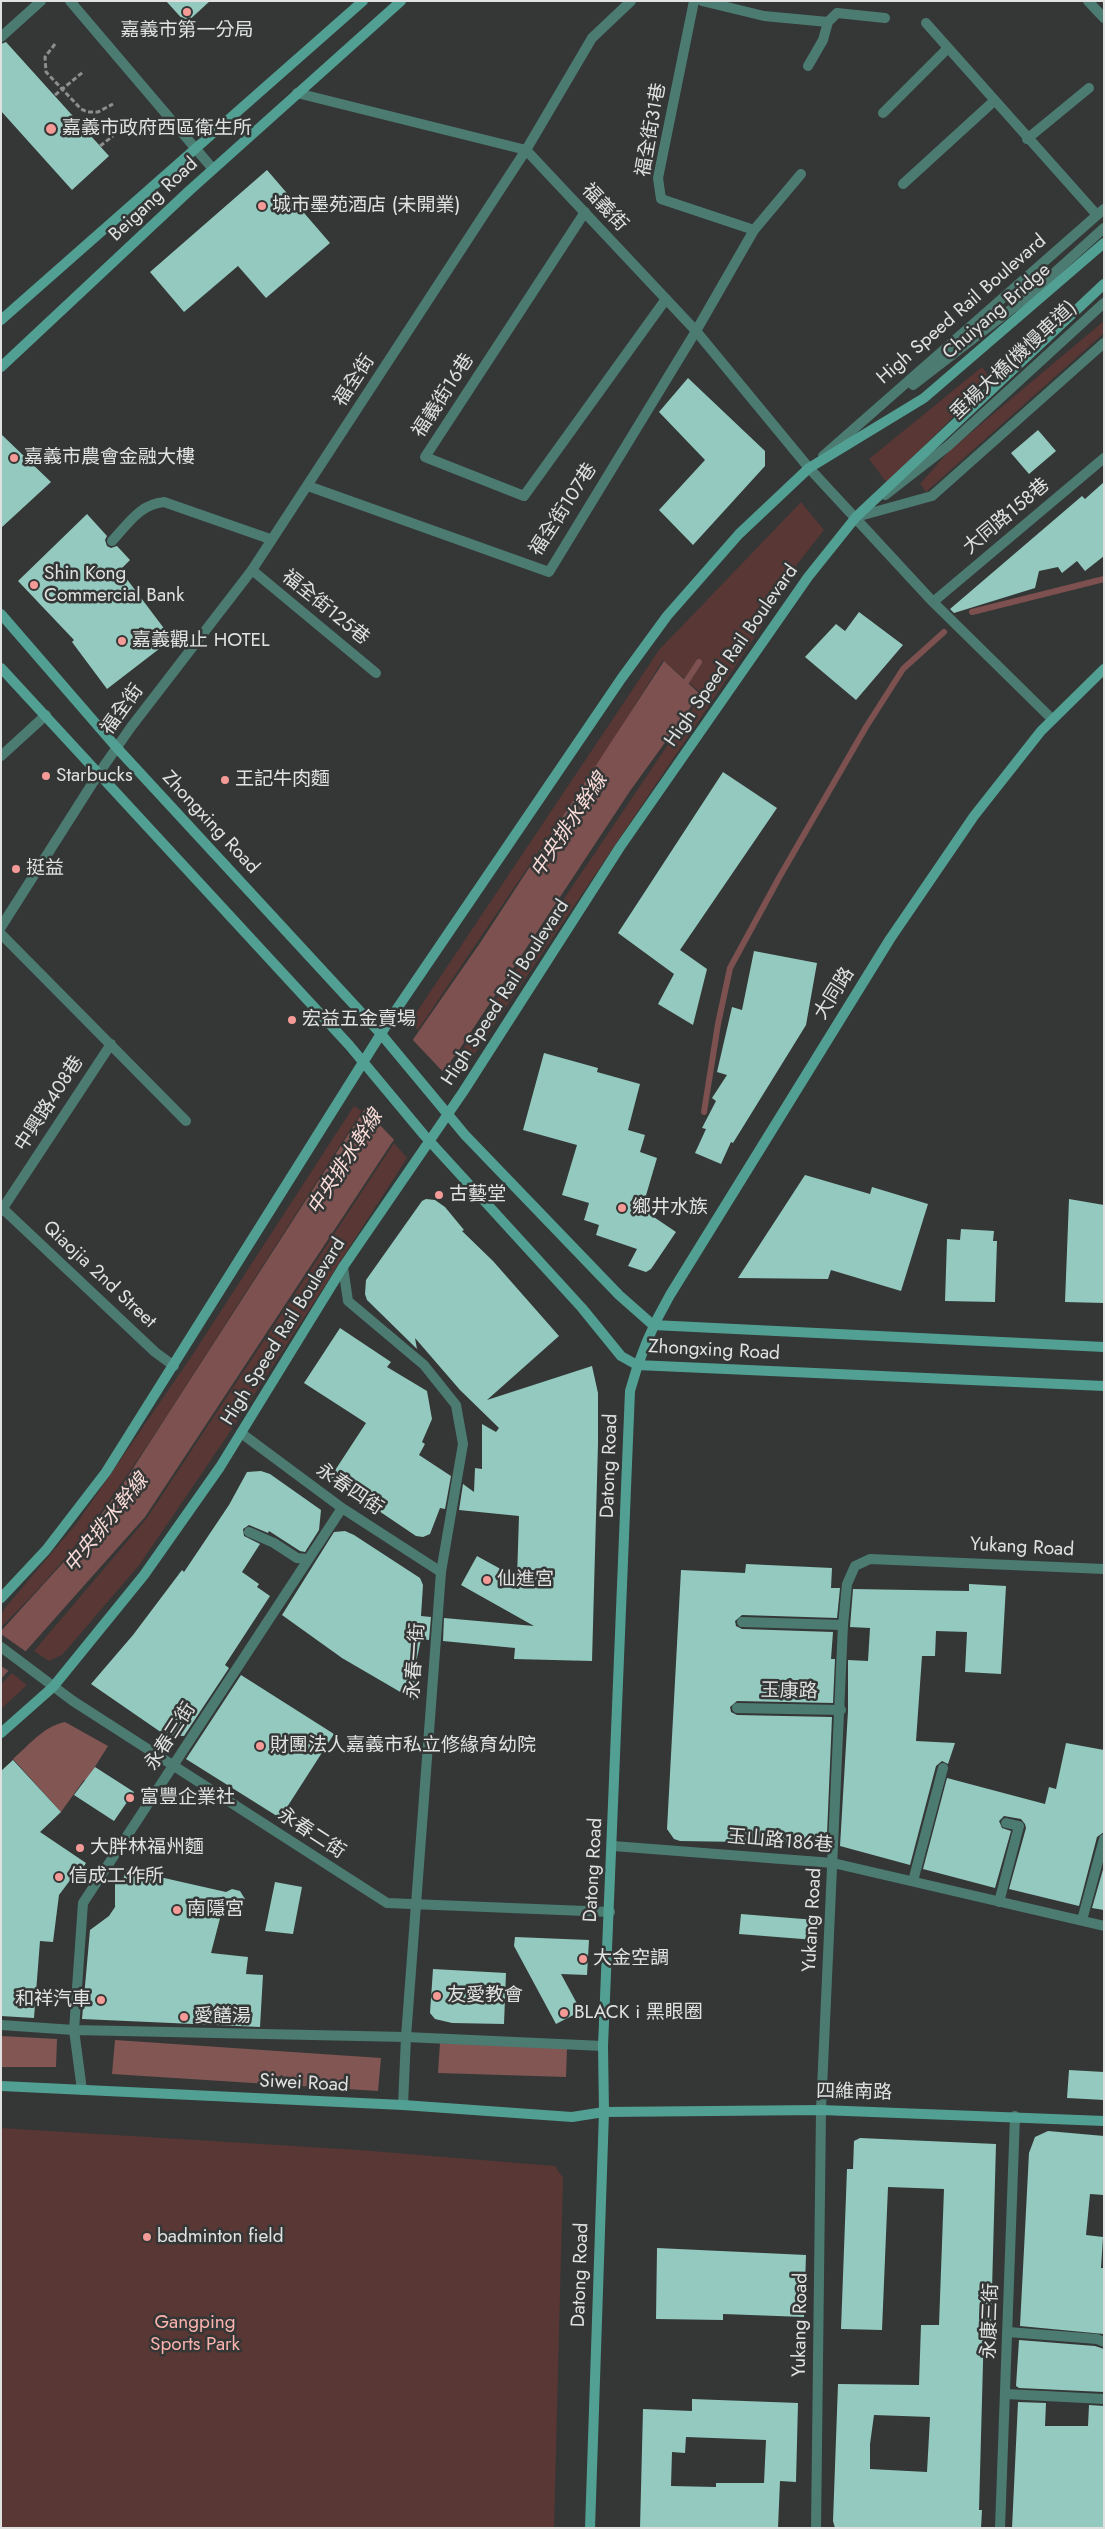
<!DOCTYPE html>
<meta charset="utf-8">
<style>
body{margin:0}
#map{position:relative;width:1105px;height:2529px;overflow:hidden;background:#343736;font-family:Jost,sans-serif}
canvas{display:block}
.frame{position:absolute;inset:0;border:2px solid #e0e2e1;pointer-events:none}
</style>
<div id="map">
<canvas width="1105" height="2529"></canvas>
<div class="frame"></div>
</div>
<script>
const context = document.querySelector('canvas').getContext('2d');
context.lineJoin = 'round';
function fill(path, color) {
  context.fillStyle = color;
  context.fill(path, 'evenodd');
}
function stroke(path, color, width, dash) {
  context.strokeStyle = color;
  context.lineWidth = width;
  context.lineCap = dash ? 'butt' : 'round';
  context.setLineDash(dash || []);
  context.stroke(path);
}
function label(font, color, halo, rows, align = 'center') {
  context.font = font + ' Jost,"Noto Sans TC",sans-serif';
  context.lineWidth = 5;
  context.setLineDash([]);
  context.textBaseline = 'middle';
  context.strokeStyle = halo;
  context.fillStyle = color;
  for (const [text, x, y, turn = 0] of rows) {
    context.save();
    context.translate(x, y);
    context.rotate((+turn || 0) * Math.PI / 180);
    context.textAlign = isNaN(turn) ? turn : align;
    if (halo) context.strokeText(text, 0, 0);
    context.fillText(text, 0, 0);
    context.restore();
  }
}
fill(new Path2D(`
 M 1104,321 L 1104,333 L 926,492 L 920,484 L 949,451 Z
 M 982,367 L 991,379 L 887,483 L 869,459 Z
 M 801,502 L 824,530 L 795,567 L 759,631 L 459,1077 L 450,1068 L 702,694 L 663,660 L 605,753 L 418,1030 L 410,1022 L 659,650 Z
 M 354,1106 L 362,1111 C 308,1195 254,1279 201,1362 C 141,1456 83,1549 1,1627 L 1,1615 L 5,1608 L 77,1523 L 191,1357 Z
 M 394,1143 L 407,1158 L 234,1426 L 140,1564 L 63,1654 L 49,1661 L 34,1651 L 147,1518 Z
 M 12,1673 L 27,1685 L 1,1709 L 1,1684 Z
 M 1,2128 L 359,2150 L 555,2166 L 563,2178 L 554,2528 L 1,2528 Z`), '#583735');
fill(new Path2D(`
 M 65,1722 L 108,1746 L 86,1781 L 84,1780 L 61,1812 L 13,1759 C 29,1745 44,1726 65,1722 Z
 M 1,2036 L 57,2039 L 56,2067 L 1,2067 Z
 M 115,2040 L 381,2058 L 378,2091 L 112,2074 Z
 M 440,2043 L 567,2048 L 566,2077 L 438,2073 Z`), '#815653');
fill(new Path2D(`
 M 664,661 L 700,694 L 630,791 L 459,1050 L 391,1144 L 145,1517 L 1,1679 L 1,1631 L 80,1544 L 121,1487 L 362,1113 L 480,943 Z`), '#7c514f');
fill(new Path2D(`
 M 411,1038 L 445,1074 L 396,1142 L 363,1107 Z
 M 1,1634 L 28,1653 L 9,1671 L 1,1666 Z`), '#343736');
stroke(new Path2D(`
 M 972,612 L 1104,579
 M 682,688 L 699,662
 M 704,1112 L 718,1024 L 730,968 L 780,876 L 866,727 L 903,669 L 944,632`), '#7c514f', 6);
fill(new Path2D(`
 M 166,1 L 210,1 L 186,23 Z
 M 6,42 L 109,156 L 72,190 L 1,111 L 1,44 Z
 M 267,170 L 330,243 L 266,298 L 238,266 L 184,312 L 150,272 Z
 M 688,378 L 765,451 L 765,466 L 693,545 L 659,510 L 705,460 L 659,412 Z
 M 1038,430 L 1056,451 L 1029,474 L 1011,453 Z
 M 1,434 L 51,482 L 1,528 Z
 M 1104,482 L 1104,556 L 1085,571 L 1077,561 L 1062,573 L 1058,567 L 1039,571 L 1035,588 L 954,613 L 950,609 L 1082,496 L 1085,499 Z
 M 87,514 L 107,536 L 105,540 L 107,546 L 111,548 L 117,546 L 130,560 L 120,570 L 172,639 L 107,689 L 72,642 L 74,640 L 18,581 Z
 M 859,612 L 903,645 L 856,700 L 805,657 L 836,624 L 845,631 Z
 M 723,772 L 777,808 L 680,950 L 707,969 L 693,1025 L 658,1004 L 674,974 L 618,933 Z
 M 754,951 L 817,963 L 806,1025 L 733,1143 L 731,1142 L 721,1164 L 695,1153 L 706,1129 L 702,1128 L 716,1101 L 712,1098 L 727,1075 L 717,1072 L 732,1007 L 742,1010 Z
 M 544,1053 L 598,1068 L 597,1072 L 640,1084 L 628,1130 L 645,1135 L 640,1152 L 657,1158 L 642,1209 L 676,1232 L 651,1269 L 646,1272 L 628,1266 L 637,1249 L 596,1235 L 599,1225 L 584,1220 L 589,1203 L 562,1195 L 577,1145 L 523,1130 Z
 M 805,1175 L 870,1194 L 872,1187 L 928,1204 L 901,1291 L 831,1270 L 828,1279 L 738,1278 Z
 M 426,1199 L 435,1200 L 445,1207 L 464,1230 L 462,1231 L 493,1261 L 559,1336 L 487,1400 L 592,1366 L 598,1393 L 598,1444 L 592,1661 L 514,1659 L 515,1648 L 443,1641 L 444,1618 L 534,1626 L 461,1585 L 477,1556 L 517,1578 L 519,1516 L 459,1510 L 463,1484 L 474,1492 L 475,1468 L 482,1469 L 482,1424 L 496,1432 L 499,1428 L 460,1390 L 415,1338 L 417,1349 L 367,1300 L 365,1294 L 366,1280 L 422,1201 Z
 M 1069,1199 L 1104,1205 L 1104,1303 L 1065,1302 Z
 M 961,1229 L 994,1231 L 993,1241 L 997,1241 L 995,1302 L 945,1301 L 947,1239 L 960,1240 Z
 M 340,1328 L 391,1362 L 387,1367 L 427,1391 L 432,1419 L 422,1442 L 425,1444 L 419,1455 L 451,1476 L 445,1509 L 440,1508 L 430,1534 L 423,1537 L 416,1536 L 330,1478 L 366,1423 L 304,1383 Z
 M 261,1471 L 270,1474 L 321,1510 L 319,1530 L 305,1552 L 300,1551 L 269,1531 L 268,1533 L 249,1525 L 243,1529 L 244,1536 L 260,1544 L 242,1572 L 259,1584 L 257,1587 L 270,1596 L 225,1665 L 229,1668 L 184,1736 L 165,1735 L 91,1684 L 133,1635 L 182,1570 L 184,1572 L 229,1505 L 247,1472 Z
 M 345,1531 L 354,1535 L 420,1578 L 423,1585 L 421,1616 L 431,1617 L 429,1640 L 421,1639 L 417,1658 L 414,1700 L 342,1658 L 282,1615 L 334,1532 Z
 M 746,1564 L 832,1568 L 831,1588 L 840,1588 L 837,1618 L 742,1615 L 735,1621 L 736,1626 L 742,1629 L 833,1632 L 831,1659 L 835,1659 L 833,1703 L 737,1701 L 730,1707 L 731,1712 L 737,1715 L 832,1717 L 827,1834 L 801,1843 L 680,1841 L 674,1839 L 667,1829 L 681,1570 L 745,1573 Z
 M 969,1584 L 1006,1586 L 1001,1674 L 965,1672 L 967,1632 L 936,1631 L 935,1656 L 922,1656 L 916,1741 L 955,1743 L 948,1764 L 942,1761 L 936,1766 L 910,1865 L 840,1846 L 848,1711 L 848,1660 L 868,1661 L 870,1628 L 850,1627 L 853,1589 L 969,1591 Z
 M 241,1675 L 334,1734 L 280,1818 L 186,1759 Z
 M 1066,1743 L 1104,1750 L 1104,1832 L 1097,1837 L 1079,1906 L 1009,1889 L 1026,1828 L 1025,1824 L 1021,1819 L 1004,1816 L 999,1821 L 1002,1828 L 1011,1831 L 995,1888 L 923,1869 L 947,1778 L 1045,1804 L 1049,1787 L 1056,1789 Z
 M 13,1760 L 61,1812 L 40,1832 L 86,1863 L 77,1877 L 74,1875 L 59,1895 L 53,1942 L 40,1941 L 34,2018 L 1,2016 L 1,1771 Z
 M 95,1767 L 134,1792 L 114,1821 L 74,1795 Z
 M 133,1866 L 143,1869 L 142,1873 L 226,1892 L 232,1889 L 240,1891 L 245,1899 L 235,1906 L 224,1903 L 211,1953 L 248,1957 L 246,1974 L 263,1975 L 260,2027 L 82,2019 L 90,1930 L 109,1916 L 115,1907 L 115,1879 L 123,1880 L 126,1870 Z
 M 1104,1866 L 1104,1910 L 1092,1908 Z
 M 275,1882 L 302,1887 L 293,1934 L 265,1931 Z
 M 741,1914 L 816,1920 L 815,1940 L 739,1934 Z
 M 515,1937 L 589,1940 L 587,1975 L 561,1974 L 581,2011 L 556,2024 L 514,1946 Z
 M 433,1969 L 506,1973 L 504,2024 L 452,2023 L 435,2019 L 430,2013 Z
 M 1069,2070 L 1104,2072 L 1104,2100 L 1067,2098 Z
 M 1048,2131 L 1104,2136 L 1104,2195 L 1090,2194 L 1086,2235 L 1103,2237 L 1101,2268 L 1104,2268 L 1104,2334 L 1020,2326 L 1029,2153 L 1035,2137 Z
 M 860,2138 L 996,2144 L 991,2326 L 984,2326 L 979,2510 L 982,2510 L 981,2528 L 835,2528 L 833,2521 L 838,2384 L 919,2385 L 921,2325 L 939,2325 L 944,2189 L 888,2187 L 882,2330 L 841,2329 L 847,2169 L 853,2169 L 854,2141 ZM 874,2415 L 930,2417 L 927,2472 L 870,2469 L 870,2444 Z
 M 657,2248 L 806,2255 L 804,2317 L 723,2314 L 723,2320 L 656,2319 Z
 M 1019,2340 L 1095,2346 L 1104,2349 L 1104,2392 L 1019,2388 L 1016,2386 Z
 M 692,2399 L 798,2403 L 796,2482 L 780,2481 L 778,2528 L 640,2528 L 643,2409 L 692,2411 ZM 686,2437 L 766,2440 L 764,2483 L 716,2483 L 716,2487 L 671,2486 L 672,2452 L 685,2453 Z
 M 1018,2402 L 1046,2403 L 1045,2426 L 1088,2426 L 1089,2405 L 1104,2406 L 1104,2528 L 1012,2528 Z`), '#93c9be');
stroke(new Path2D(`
 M 55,44 L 45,57 L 46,72 L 81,109 L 88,112 L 98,112 L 113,104
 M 55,95 L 83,72
 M 100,146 L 113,136`), '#8b8e8d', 3, [5, 2.5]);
stroke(new Path2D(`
 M 702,1 L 764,16 L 828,22 L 837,13 L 885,18
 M 926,23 L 1097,215
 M 1,37 L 41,1
 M 808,66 L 823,40 L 828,22
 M 883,113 L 948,48
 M 1027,139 L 1089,88
 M 903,184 L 994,101
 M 585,212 L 425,457 L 524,496 L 666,299
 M 754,230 L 801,174
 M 809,468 L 933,602 L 1052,719
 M 308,486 L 549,572 L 696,331 L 754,230 L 661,199 L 658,178 L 694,1
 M 112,541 C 128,524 140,504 164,502 L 270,539
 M 252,570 L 376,673
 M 933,602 L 1104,458
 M 1,756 L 46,715
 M 1,927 L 99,773
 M 1,934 L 186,1121
 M 1,1211 L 111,1044
 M 249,1532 L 274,1543 L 297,1558 L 308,1559
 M 742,1622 L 843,1625
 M 737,1708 L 841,1710
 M 613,1846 L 833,1863 L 1104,1926
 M 913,1881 L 943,1768
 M 999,1902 L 1019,1826 L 1006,1823
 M 1082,1920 L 1104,1839
 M 1008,2332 L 1097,2339 L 1104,2342
 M 1006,2394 L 1104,2399`), '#4c7b72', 10);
stroke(new Path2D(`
 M 70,1 L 213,169
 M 1088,1 L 1104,18
 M 297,93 L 526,150 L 696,331 L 809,468
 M 913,385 L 1031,294 L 1104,228
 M 823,456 L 1104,209
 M 885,495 L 948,446 L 1104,303
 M 856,517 L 932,496 L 1104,343
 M 99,773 L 131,727 L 252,570 L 526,150 L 592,38 L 631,1
 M 1,1207 L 155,1352 L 174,1366
 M 343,1267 L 348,1301 L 424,1365 L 456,1405 L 463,1444 L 441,1572 L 406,2037 L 403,2105
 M 241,1433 L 342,1508 L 441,1572
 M 1,1647 L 73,1701 L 387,1903 L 610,1912
 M 1,2025 L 74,2030 L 406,2037 L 603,2046
 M 82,2090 L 74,2030 L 83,1903 L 342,1508
 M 816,2528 L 821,2110 L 843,1625 L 847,1584 L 855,1566 L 870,1559 L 1104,1569
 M 1000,2528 L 1015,2116`), '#4c7b72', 10);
stroke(new Path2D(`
 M 1,320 L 363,1
 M 1,367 L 190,190 L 401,1
 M 1,614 L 117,748 L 381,1034 L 465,1135 L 619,1295 L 653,1325 L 1104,1347
 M 1,668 L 349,1045 L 424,1135 L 582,1308 L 621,1356 L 637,1365 L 1104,1386
 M 1,1598 L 46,1550 L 106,1472 L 394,1013 L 621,679 L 667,616 L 739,534 L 809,468 L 924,398 L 1104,243
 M 1,1733 L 53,1687 L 144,1575 L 220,1467 L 343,1267 L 463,1092 L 620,847 L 808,577 L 856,517 L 1104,284
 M 1,2086 L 403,2105 L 572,2117 L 604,2112 L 821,2110 L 1104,2121
 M 590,2528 L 604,2112 L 603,2046 L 630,1391 C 639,1357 652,1326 670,1295 L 890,939 L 974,816 L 1041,731 L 1104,669`), '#52a093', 10);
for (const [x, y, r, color] of [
 [187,12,5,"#f59b97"],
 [51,129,6,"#f59b97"],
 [262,206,5,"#f59b97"],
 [14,458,5,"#f59b97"],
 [34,585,5,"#f59b97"],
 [122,641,5,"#f59b97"],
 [46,776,5,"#f59b97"],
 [225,780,5,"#f59b97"],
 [16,869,5,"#f59b97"],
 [292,1020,5,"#f59b97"],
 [439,1195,5,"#f59b97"],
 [622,1208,5,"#f59b97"],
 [487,1580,5,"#f59b97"],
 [260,1746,5,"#f59b97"],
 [130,1798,5,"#f59b97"],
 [80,1848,5,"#f59b97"],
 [59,1877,5,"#f59b97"],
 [177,1910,5,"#f59b97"],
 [583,1959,5,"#f59b97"],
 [437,1996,5,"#f59b97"],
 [101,2000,5,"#f59b97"],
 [564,2013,5,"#f59b97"],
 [184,2017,5,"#f59b97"],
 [147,2237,5,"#f59b97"]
]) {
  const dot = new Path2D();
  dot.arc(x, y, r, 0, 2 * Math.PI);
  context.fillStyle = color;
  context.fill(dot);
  stroke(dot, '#343736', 2);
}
label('19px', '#e0e2e1', '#343736', [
 ["嘉義市第一分局",187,31,"center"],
 ["嘉義市政府西區衛生所",62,129],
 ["城市墨苑酒店 (未開業)",272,206],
 ["嘉義市農會金融大樓",24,458],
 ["Shin Kong",44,574],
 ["Commercial Bank",44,596],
 ["嘉義觀止 HOTEL",132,641],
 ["Starbucks",56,776],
 ["王記牛肉麵",235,780],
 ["挺益",26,869],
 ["宏益五金賣場",302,1020],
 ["古藝堂",449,1195],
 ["鄉井水族",632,1208],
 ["仙進宮",497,1580],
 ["財團法人嘉義市私立修緣育幼院",270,1746],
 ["富豐企業社",140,1798],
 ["大胖林福州麵",90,1848],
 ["信成工作所",69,1877],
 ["南隱宮",187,1910],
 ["大金空調",593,1959],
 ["友愛教會",447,1996],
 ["和祥汽車",91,2000,"right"],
 ["BLACK i 黑眼圈",574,2013],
 ["愛饍湯",194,2017],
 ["badminton field",157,2237]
], 'left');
label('19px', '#e0e2e1', '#343736', [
 ["福全街31巷",652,130,-80],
 ["Beigang Road",154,200,-43],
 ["福義街",604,208,47],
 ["High Speed Rail Boulevard",962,310,-41],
 ["Chuiyang Bridge",997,312,-41],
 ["垂楊大橋(機慢車道)",1014,361,-43],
 ["福全街",355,381,-57],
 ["福義街16巷",444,396,-57],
 ["福全街107巷",564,510,-57],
 ["大同路158巷",1007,517,-40],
 ["福全街125巷",325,608,39],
 ["High Speed Rail Boulevard",732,656,-55],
 ["福全街",123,710,-54],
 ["Zhongxing Road",210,823,47],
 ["High Speed Rail Boulevard",506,993,-57],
 ["大同路",835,994,-58],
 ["中興路408巷",50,1104,-57],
 ["Qiaojia 2nd Street",99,1275,43],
 ["High Speed Rail Boulevard",284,1332,-58],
 ["Zhongxing Road",714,1351,3],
 ["Datong Road",610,1466,-88],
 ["永春四街",349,1490,34],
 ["Yukang Road",1022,1548,3],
 ["永春一街",416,1661,-86],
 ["玉康路",789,1692,1],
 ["永春三街",171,1737,-57],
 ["永春二街",311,1834,33],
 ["玉山路186巷",780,1842,5],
 ["Datong Road",594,1870,-87],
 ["Yukang Road",813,1920,-87],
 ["Siwei Road",304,2084,3],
 ["四維南路",854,2093,1],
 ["Datong Road",581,2275,-88],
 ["永康三街",991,2321,-88],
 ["Yukang Road",801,2325,-89]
]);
label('19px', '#fcb2ad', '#343736', [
 ["Gangping",195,2323],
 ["Sports Park",195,2345]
]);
label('italic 20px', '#fadbd8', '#343736', [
 ["中央排水幹線",570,826,-56],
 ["中央排水幹線",346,1163,-57],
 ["中央排水幹線",107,1524,-51]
]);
</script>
